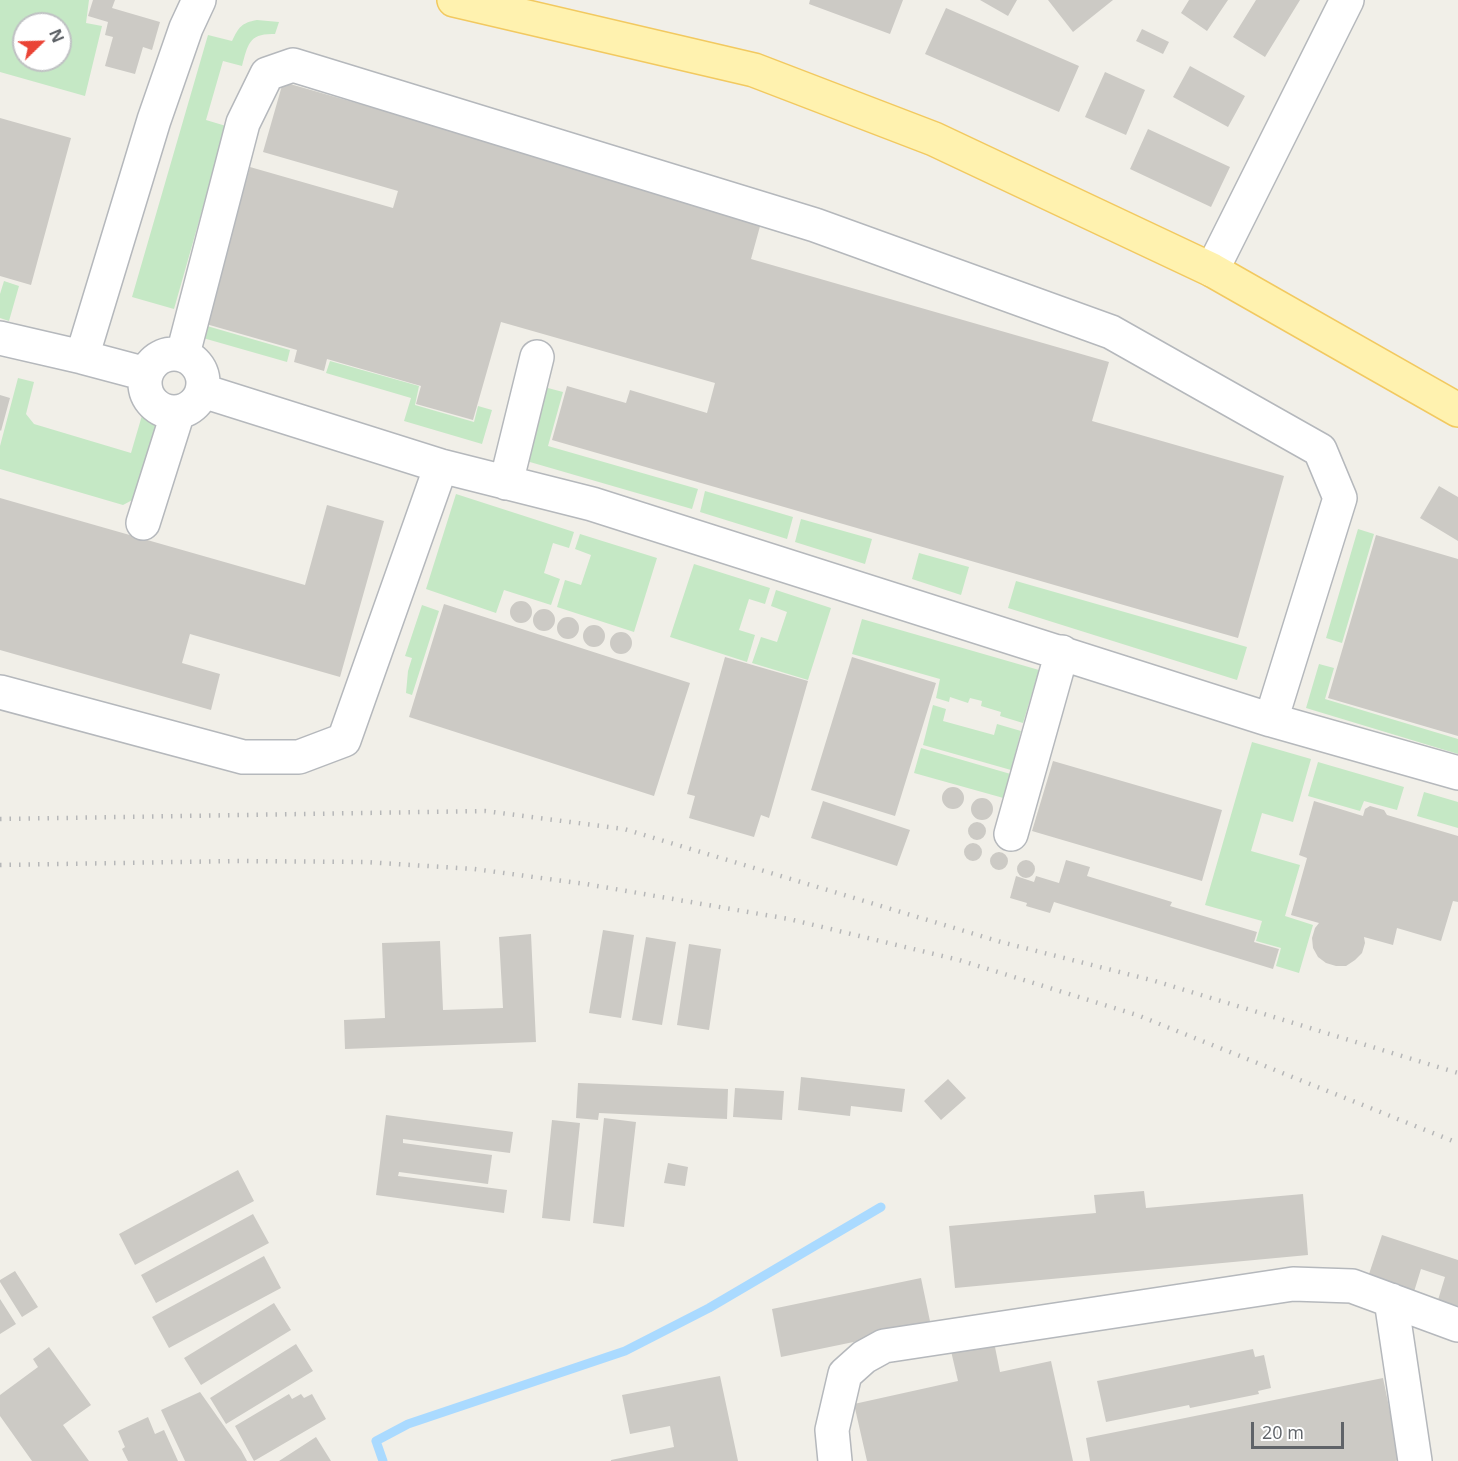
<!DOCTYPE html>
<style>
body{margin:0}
#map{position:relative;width:1458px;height:1461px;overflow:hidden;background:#f1efe8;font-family:"Open Sans",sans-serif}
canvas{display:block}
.north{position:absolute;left:12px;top:12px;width:60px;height:60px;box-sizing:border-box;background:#fff;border:2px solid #bfc1c3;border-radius:50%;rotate:67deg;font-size:16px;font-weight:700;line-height:24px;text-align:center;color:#5f6368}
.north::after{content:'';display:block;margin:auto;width:21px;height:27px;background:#ea4335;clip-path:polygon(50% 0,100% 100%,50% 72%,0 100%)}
.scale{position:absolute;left:1251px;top:1422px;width:93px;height:27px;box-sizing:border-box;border:3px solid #5f6368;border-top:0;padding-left:8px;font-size:18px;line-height:21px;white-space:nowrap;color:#5f6368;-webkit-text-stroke:4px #fff;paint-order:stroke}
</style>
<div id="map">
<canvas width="1458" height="1461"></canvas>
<div class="north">N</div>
<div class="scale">20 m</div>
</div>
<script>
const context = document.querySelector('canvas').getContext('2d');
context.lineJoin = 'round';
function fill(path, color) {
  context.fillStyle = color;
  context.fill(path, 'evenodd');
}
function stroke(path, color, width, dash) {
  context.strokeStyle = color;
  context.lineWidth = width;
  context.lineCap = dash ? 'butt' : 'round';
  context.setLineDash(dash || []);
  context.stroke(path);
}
fill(new Path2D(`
 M 0,0 L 89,0 L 86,23 L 102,26 L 85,96 L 0,72 ZM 24,24 L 60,24 L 60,60 L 24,60 Z
 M 257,20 L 279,22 L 275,34 C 249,33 248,44 242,66 L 223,61 L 206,120 L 226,126 L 174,309 L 132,297 L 208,35 L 232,41 C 239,27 241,23 257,20 Z
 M 4,281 L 19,286 L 9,321 L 0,318 L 0,294 Z
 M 207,326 L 290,350 L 287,362 L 203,338 Z
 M 330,361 L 419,386 L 415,405 L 474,422 L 478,406 L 492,410 L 482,444 L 404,421 L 411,398 L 326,373 Z
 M 18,378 L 34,382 L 26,414 L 34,424 L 131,453 L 143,412 L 156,416 L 160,421 L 138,497 L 123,505 L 0,469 L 0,446 Z
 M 544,387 L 563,392 L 548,446 L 698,489 L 692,509 L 523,460 Z
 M 705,491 L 793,517 L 787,539 L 700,512 Z
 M 456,494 L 574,532 L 569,548 L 553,543 L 544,573 L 560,579 L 551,605 L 504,590 L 496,613 L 426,589 Z
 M 801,519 L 872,539 L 865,564 L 795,542 Z
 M 1358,529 L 1374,534 L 1342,643 L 1326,638 Z
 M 580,534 L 657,558 L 634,632 L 557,607 L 565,580 L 581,585 L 591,555 L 575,549 Z
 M 919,553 L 969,567 L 961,595 L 912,579 Z
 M 694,564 L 770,588 L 765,604 L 749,599 L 739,630 L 755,635 L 747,662 L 670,637 Z
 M 1016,581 L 1247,647 L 1237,680 L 1008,608 Z
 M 776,590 L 831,608 L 808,680 L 752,663 L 761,637 L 777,642 L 787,612 L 771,606 Z
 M 422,605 L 439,611 L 412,695 L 406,693 L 408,671 L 412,658 L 405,656 Z
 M 862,619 L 1039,670 L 1023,723 L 1000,716 L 1001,712 L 981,706 L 982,701 L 970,698 L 968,703 L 950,697 L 949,702 L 936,698 L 940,679 L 852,654 Z
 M 1319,664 L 1334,668 L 1325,699 L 1458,739 L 1458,754 L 1306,708 Z
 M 933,705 L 946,709 L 943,721 L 994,735 L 997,724 L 1021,731 L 1011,770 L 923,745 Z
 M 1252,742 L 1311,759 L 1293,822 L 1262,813 L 1251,851 L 1300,865 L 1285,916 L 1313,925 L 1299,973 L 1276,966 L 1281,948 L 1256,941 L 1262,921 L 1205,905 Z
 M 921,748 L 1014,775 L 1007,799 L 914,773 Z
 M 1318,762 L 1404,787 L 1397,810 L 1364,801 L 1360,811 L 1308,796 Z
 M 1424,792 L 1458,802 L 1458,828 L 1417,816 Z`), '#c5e8c5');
stroke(new Path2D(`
 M 383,1461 L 376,1441 L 408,1424 L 625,1351 L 709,1308 L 881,1207`), '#aadaff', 9);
fill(new Path2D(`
 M 93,0 L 115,0 L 112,8 L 160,22 L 152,50 L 143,47 L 135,74 L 105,66 L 113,37 L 105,35 L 108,22 L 88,16 Z
 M 810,0 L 903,0 L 890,34 L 809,4 Z
 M 980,0 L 1017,0 L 1008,16 Z
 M 1048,0 L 1113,0 L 1073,32 Z
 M 1189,0 L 1228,0 L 1207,31 L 1181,13 Z
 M 1256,0 L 1300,0 L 1265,57 L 1233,37 Z
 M 946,8 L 1079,66 L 1059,112 L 925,54 Z
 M 1142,29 L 1169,42 L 1163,54 L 1136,41 Z
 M 1190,66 L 1245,96 L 1228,127 L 1173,97 Z
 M 1105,72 L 1145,90 L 1126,135 L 1085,117 Z
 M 283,82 L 762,219 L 751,259 L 1109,362 L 1092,421 L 1284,476 L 1238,638 L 552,440 L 567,386 L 626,403 L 630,390 L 707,413 L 715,383 L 501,322 L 473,420 L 416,404 L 421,386 L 327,359 L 324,371 L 294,362 L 297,350 L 206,324 L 250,167 L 393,208 L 398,191 L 263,152 Z
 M 0,118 L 71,138 L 31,285 L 0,276 Z
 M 1148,129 L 1230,167 L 1211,207 L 1130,169 Z
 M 0,395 L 10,398 L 1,431 L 0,430 Z
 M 1439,486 L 1458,497 L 1458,541 L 1420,518 Z
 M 0,498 L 305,585 L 327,505 L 384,521 L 340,677 L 190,634 L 182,663 L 220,674 L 211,710 L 0,650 Z
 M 1376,535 L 1458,559 L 1458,736 L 1328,698 Z
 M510 612a11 11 0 1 1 22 0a11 11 0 1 1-22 0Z
 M 444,604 L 690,683 L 654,796 L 409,717 Z
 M533 620a11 11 0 1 1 22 0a11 11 0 1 1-22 0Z
 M557 628a11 11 0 1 1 22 0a11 11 0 1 1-22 0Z
 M583 636a11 11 0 1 1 22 0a11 11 0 1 1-22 0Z
 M610 643a11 11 0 1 1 22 0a11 11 0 1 1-22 0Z
 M 725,657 L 808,681 L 769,818 L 761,815 L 754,837 L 689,818 L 695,796 L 687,794 Z
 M 852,657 L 936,683 L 895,816 L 811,790 Z
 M 1053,761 L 1222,810 L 1202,881 L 1032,831 Z
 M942 798a11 11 0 1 1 22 0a11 11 0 1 1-22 0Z
 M971 809a11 11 0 1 1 22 0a11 11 0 1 1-22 0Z
 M 823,801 L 910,830 L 897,866 L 811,838 Z
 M 1314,801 L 1363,816 L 1365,809 L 1370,806 L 1384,810 L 1387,815 L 1458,836 L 1458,902 L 1453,901 L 1441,941 L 1397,928 L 1393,945 L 1364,937 L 1365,943 L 1362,953 L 1355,960 L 1346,966 L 1336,966 L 1326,963 L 1318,957 L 1313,948 L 1312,938 L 1315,928 L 1319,923 L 1291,915 L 1307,858 L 1299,855 Z
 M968 831a9 9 0 1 1 18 0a9 9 0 1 1-18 0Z
 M964 852a9 9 0 1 1 18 0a9 9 0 1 1-18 0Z
 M990 861a9 9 0 1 1 18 0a9 9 0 1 1-18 0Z
 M 1066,860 L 1090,867 L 1087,876 L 1172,902 L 1170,906 L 1257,932 L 1254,942 L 1279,949 L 1273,969 L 1054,902 L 1050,913 L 1026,906 L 1027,903 L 1010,898 L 1016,876 L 1034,882 L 1036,876 L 1059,883 Z
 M1017 869a9 9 0 1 1 18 0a9 9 0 1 1-18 0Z
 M 603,930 L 634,935 L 621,1018 L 589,1013 Z
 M 531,934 L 536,1042 L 345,1049 L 344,1020 L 385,1018 L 382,943 L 440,941 L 443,1010 L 503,1008 L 499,937 Z
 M 646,937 L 676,942 L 662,1025 L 632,1020 Z
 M 689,944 L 721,949 L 709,1030 L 677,1025 Z
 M 801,1077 L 905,1089 L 902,1112 L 851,1106 L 850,1116 L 798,1110 Z
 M 948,1079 L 966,1098 L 941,1120 L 924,1101 Z
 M 578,1083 L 728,1089 L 727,1119 L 599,1113 L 598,1120 L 576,1118 Z
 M 735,1088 L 784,1091 L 782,1120 L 733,1117 Z
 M 386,1115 L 513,1132 L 510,1153 L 403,1139 L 403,1143 L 492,1155 L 488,1184 L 399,1172 L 398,1176 L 507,1190 L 504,1213 L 376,1195 Z
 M 604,1118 L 636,1122 L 624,1227 L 593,1223 Z
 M 552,1120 L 580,1123 L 570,1221 L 542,1218 Z
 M 668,1163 L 688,1167 L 685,1186 L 664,1183 Z
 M 238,1170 L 254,1201 L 135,1265 L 119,1234 Z
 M 1144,1191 L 1146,1208 L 1303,1194 L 1308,1255 L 955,1288 L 949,1226 L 1096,1213 L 1094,1195 Z
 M 253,1214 L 269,1243 L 156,1303 L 141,1275 Z
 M 1382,1235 L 1458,1260 L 1458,1306 L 1438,1300 L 1445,1277 L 1421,1269 L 1413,1295 L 1367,1280 Z
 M 264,1256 L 281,1288 L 169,1348 L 152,1317 Z
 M 15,1271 L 38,1307 L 22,1317 L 0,1282 L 0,1280 Z
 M 921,1278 L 931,1326 L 781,1357 L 772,1309 Z
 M 0,1299 L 16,1324 L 0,1334 Z
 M 274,1303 L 291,1330 L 201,1385 L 184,1358 Z
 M 994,1342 L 1000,1372 L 1051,1361 L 1073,1461 L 867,1461 L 854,1404 L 958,1381 L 951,1351 Z
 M 296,1344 L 313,1371 L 226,1424 L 210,1398 Z
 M 49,1347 L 91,1405 L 63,1425 L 89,1461 L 32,1461 L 0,1416 L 0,1395 L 38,1367 L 33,1359 Z
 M 1253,1349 L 1255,1357 L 1264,1355 L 1271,1388 L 1258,1391 L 1259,1394 L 1190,1408 L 1189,1405 L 1106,1422 L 1097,1381 Z
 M 720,1376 L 738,1461 L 611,1461 L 611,1460 L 674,1447 L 670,1426 L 630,1434 L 622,1395 Z
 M 1383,1378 L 1400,1460 L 1395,1461 L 1090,1461 L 1086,1438 Z
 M 200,1392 L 241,1450 L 247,1461 L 185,1461 L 161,1410 Z
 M 289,1394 L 292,1399 L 301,1394 L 304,1398 L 312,1394 L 326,1419 L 254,1461 L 235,1426 Z
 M 148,1417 L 155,1434 L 164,1430 L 178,1461 L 128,1461 L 122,1449 L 125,1447 L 118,1431 Z
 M 316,1437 L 331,1461 L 279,1461 Z`), '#cccac5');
const minor = new Path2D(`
 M 1212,270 L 1347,0
 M 0,338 L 82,357 L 146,374
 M145 383a29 29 0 1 1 58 0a29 29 0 1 1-58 0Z
 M 183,354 L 243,123 L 267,74 L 293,65 L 815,225 L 1111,332 L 1320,450 L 1340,498 L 1271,720
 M 82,357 L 154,120 L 186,28 L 199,0
 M 203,391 L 441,466 L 592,504 L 1271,720 L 1458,773
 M 506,483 L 537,357
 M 143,523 L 178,412
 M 0,692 L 243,757 L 299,757 L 344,740 L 441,466
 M 1011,834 L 1062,652
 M 1391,1300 L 1415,1461
 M 835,1461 L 832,1430 L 845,1374 L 864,1357 L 884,1346 L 1293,1284 L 1352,1286 L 1458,1325`);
const major = new Path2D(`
 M 454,0 L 754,70 L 934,139 L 1212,270 L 1458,410`);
stroke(minor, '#b5b8bc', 36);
stroke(major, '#f2c960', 36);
stroke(minor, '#fff', 33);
stroke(major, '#fff2af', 33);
stroke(new Path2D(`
 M 0,819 L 485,811 L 624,829 L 1001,942 L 1155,981 L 1458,1073
 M 0,865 L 237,861 L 365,862 L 474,869 L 586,884 L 789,919 L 959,960 L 1137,1015 L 1458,1143`), '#b6b7b8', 4.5, [1.5, 8]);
</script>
